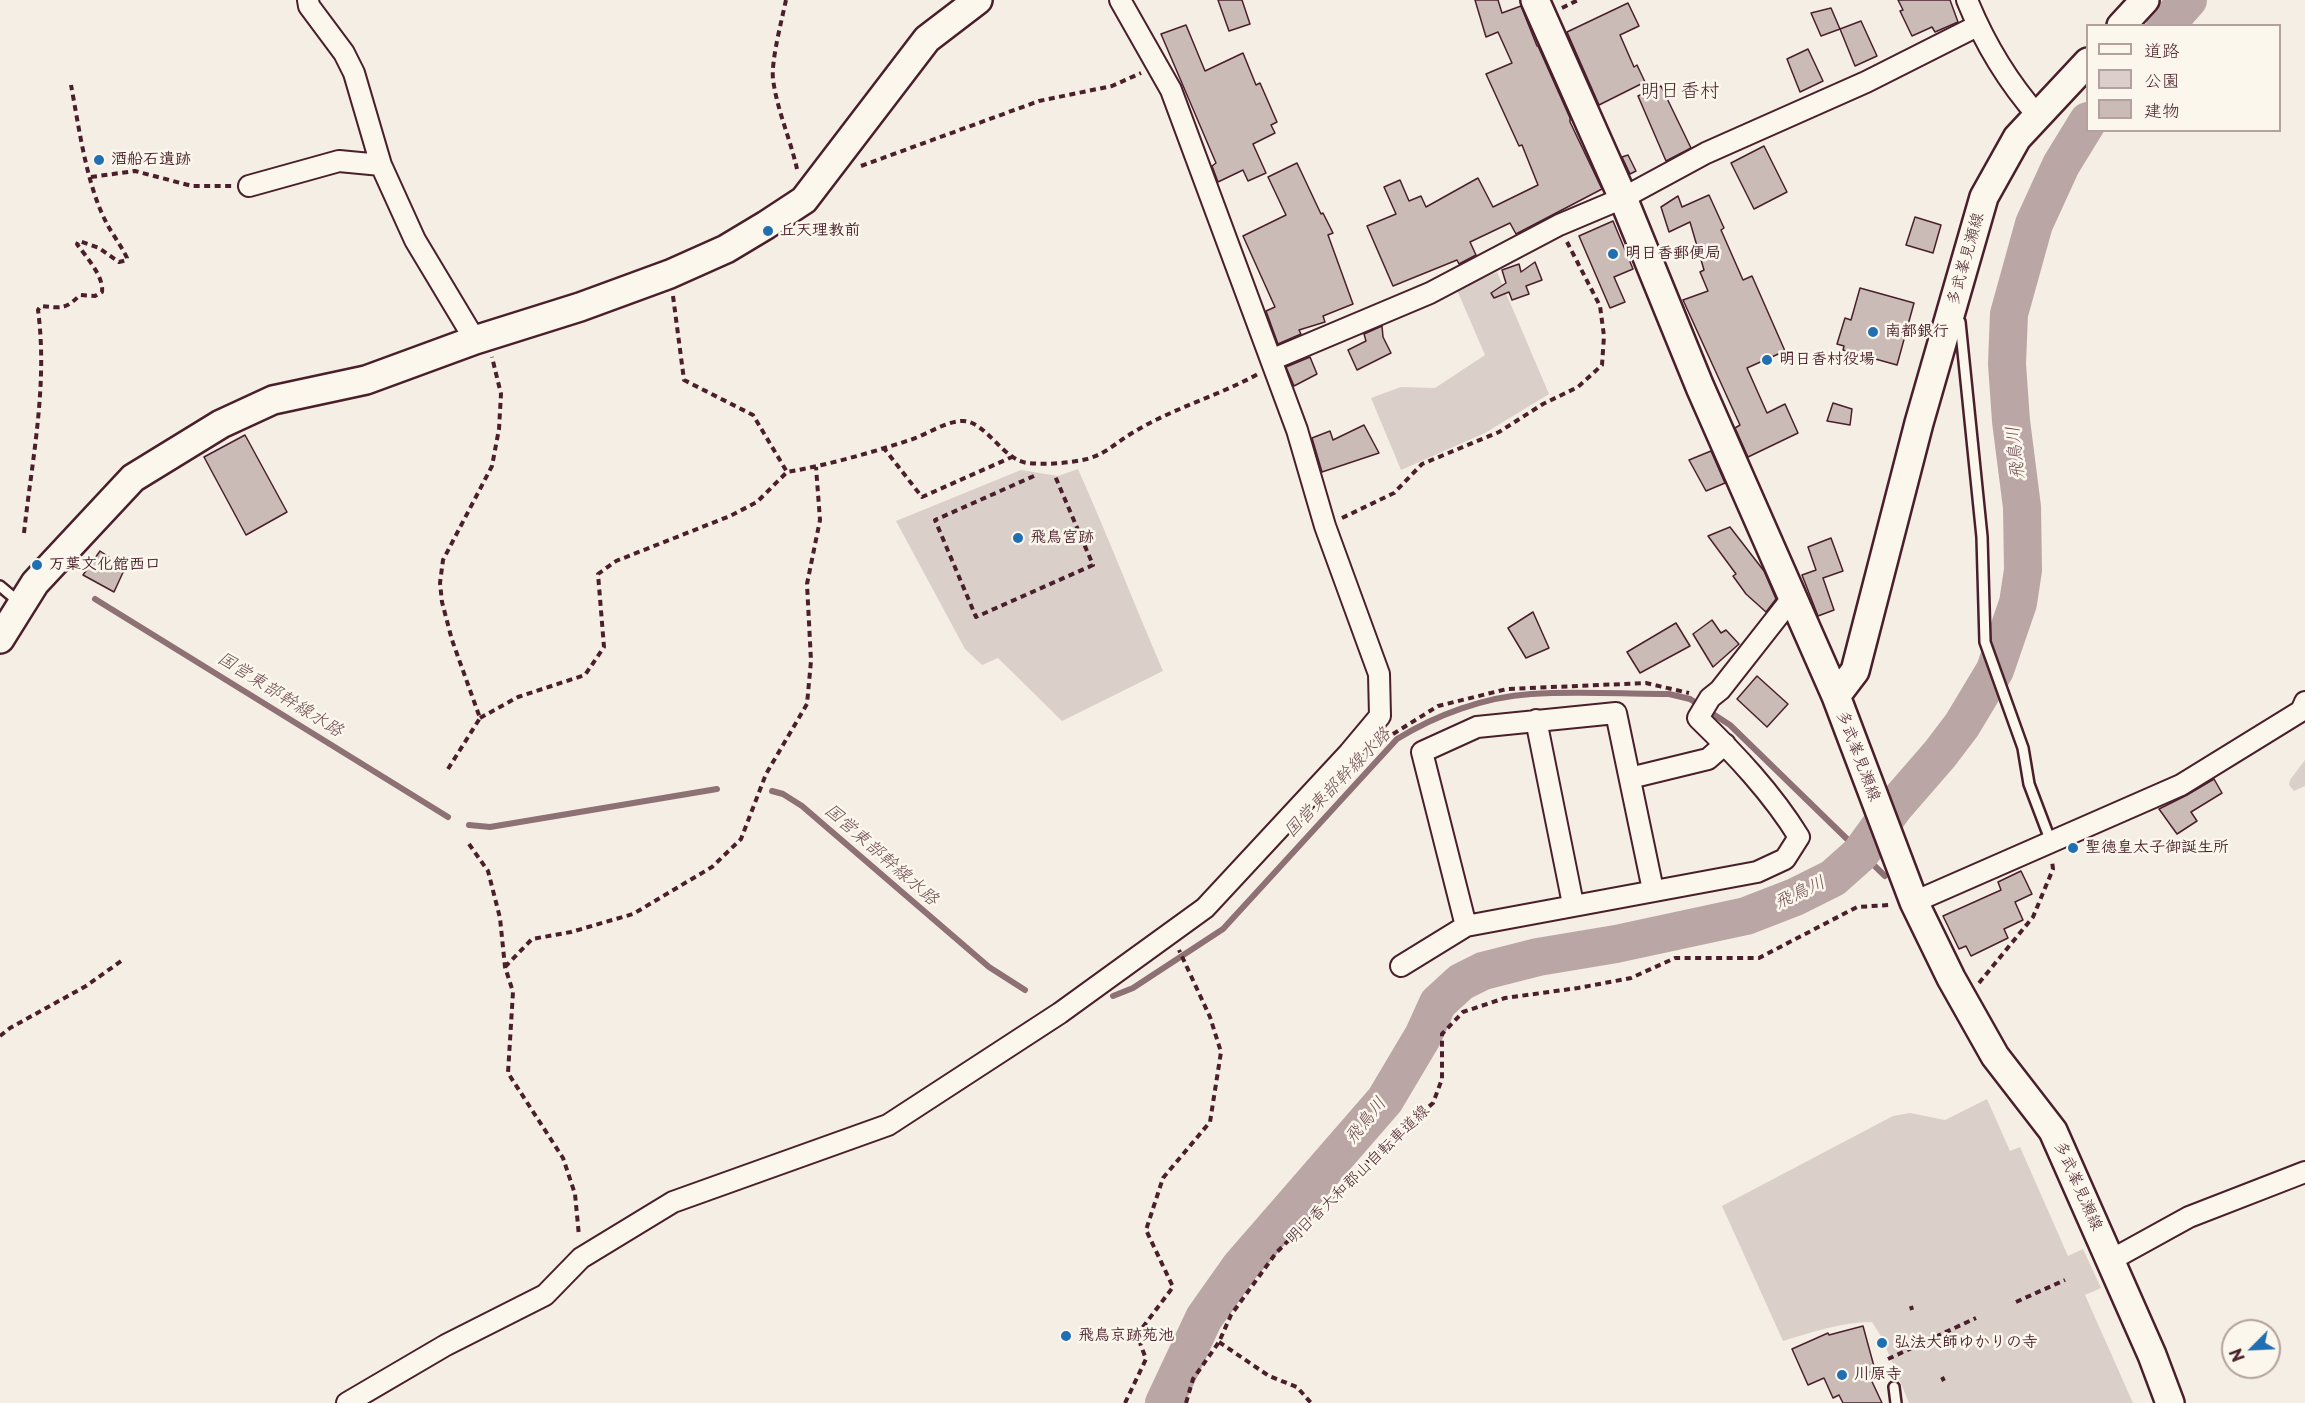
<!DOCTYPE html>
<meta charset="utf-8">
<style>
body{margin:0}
#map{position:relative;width:2305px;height:1403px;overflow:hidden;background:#f4eee4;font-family:"Playpen Sans","Klee One",sans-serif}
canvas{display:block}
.legend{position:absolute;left:2086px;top:24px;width:195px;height:108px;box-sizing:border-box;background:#fbf7ec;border:2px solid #b4a19f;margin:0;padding:8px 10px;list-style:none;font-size:18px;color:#4a1f2b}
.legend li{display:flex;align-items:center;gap:12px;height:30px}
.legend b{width:30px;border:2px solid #b4a19f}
.north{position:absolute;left:2221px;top:1319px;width:60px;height:60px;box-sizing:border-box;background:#fbf7ec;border:2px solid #b4a19f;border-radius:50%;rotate:246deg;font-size:16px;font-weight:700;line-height:24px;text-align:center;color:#4a1f2b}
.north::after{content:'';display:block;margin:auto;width:21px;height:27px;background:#1f6fb2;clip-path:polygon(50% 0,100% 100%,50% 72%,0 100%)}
</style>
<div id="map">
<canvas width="2305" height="1403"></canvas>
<ul class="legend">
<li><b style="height:8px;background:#fbf7ec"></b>道路</li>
<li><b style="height:16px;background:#dbd0c9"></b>公園</li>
<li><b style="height:16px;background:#cabbb6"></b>建物</li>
</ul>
<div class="north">N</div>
</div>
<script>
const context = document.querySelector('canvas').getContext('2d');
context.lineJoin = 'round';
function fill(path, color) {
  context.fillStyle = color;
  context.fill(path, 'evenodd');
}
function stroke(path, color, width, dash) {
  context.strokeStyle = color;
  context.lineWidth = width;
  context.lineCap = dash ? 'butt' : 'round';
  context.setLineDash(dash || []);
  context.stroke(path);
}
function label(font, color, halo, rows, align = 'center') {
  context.font = font + ' "Playpen Sans","Klee One",sans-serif';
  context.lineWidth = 5;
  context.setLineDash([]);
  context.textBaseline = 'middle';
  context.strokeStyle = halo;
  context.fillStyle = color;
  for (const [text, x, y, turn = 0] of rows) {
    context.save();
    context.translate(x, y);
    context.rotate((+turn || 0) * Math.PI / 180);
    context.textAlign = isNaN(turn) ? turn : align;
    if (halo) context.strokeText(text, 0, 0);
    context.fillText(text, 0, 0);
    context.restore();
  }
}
fill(new Path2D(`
 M 1497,272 L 1549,394 L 1485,433 L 1401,470 L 1371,398 L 1401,387 L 1435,388 L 1485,355 L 1457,290 Z
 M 1078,469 C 1108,536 1134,604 1163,671 L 1062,721 L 998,658 L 982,665 L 965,649 L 896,521 L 1021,470 L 1058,476 Z
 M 2305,760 L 2305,786 L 2294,791 L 2289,785 L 2290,780 Z
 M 1987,1099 L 2010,1151 L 2020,1147 L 2068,1256 L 2083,1249 L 2101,1288 L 2085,1295 L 2133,1403 L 1909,1403 L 1882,1338 L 1872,1322 C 1841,1322 1813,1332 1783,1341 L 1722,1206 L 1893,1116 L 1910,1113 L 1945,1120 Z`), '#dbd0c9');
stroke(new Path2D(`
 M 95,599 L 448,817
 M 772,791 L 783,794 L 802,806 L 989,967 L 1025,990
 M 469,825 L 490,827 L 717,789
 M 1113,996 L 1133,988 L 1223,929 L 1397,739 C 1436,715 1484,697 1531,694 C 1576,691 1623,694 1669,694 L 1690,699 L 1730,725 L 1885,876`), '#8d7174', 6);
stroke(new Path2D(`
 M 2165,26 L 2188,0
 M 1164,1403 L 1204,1318 L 1240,1267 L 1385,1100 L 1423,1036 L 1438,1003 L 1461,982 L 1483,971 L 1538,957 L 1616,944 L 1746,916 L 1795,897 L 1833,878 L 1860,854 L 1894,807 L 1940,754 L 1962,725 L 1995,670 L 2018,603 L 2023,570 L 2022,507 L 2011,421 L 2007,364 L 2009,314 L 2034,224 L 2061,165 L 2088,121`), '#baa7a5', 38);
const building = new Path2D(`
 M 1218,0 L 1242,0 L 1250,24 L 1229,31 Z
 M 1475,0 L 1498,0 L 1502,13 L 1521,6 L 1537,46 L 1538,46 L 1570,118 L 1570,122 L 1602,189 L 1516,234 L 1510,223 L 1470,242 L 1476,255 L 1459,264 L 1457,260 L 1393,286 L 1367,226 L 1396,214 L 1384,187 L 1400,180 L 1409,201 L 1421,196 L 1426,207 L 1478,178 L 1493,207 L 1538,185 L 1522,145 L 1519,146 L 1486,74 L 1512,63 L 1498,32 L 1486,37 Z
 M 1898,0 L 1950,0 L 1958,22 L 1935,32 L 1932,27 L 1912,36 L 1900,11 L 1903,10 Z
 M 1628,3 L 1639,26 L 1620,35 L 1634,67 L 1637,65 L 1645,82 L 1599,105 L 1567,32 Z
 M 1831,8 L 1840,29 L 1821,36 L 1811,13 Z
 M 1861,21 L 1877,56 L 1855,66 L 1840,29 Z
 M 1186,25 L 1205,71 L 1243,53 L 1256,85 L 1260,83 L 1277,122 L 1271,125 L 1275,133 L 1253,144 L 1266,173 L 1248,181 L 1243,170 L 1218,182 L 1212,166 L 1216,163 L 1161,34 Z
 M 1808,49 L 1823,81 L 1800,92 L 1787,59 Z
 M 1661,86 L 1691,148 L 1666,161 L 1638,96 Z
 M 1764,146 L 1787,192 L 1754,209 L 1731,163 Z
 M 1628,155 L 1636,171 L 1630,174 L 1622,157 Z
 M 1297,163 L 1321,214 L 1323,213 L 1333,233 L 1328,235 L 1353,304 L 1323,316 L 1325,322 L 1299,330 L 1301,334 L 1278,344 L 1266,311 L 1275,307 L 1243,236 L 1286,215 L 1268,177 Z
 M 1709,195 L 1724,228 L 1721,230 L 1743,280 L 1752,276 L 1785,351 L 1747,368 L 1767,413 L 1785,404 L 1798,433 L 1748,457 L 1735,428 L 1740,425 L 1683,300 L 1708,291 L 1700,272 L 1704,270 L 1690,222 L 1669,232 L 1661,207 L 1678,196 L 1682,207 Z
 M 1915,217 L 1941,225 L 1933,253 L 1906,245 Z
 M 1613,221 L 1633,269 L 1614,277 L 1625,302 L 1610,308 L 1579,236 Z
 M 1535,262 L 1542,280 L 1526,286 L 1529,294 L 1512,300 L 1509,292 L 1494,298 L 1491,293 L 1506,283 L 1502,270 L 1519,264 L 1521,272 Z
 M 1860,288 L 1914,303 L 1897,365 L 1843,350 L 1844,346 L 1837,344 L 1845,318 L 1851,320 Z
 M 1382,326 L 1383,337 L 1391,353 L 1357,370 L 1348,350 L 1366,341 L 1364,334 Z
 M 1310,357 L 1317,374 L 1294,386 L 1286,367 Z
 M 1833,403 L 1852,409 L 1850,425 L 1827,421 Z
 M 1364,425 L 1379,453 L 1322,472 L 1312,438 L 1330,431 L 1333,440 Z
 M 245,435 L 287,512 L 246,535 L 204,457 Z
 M 1711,451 L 1725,483 L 1706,491 L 1689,460 Z
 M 1730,527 L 1764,571 L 1776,599 L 1766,612 L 1746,594 L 1733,576 L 1736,574 L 1708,536 Z
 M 1831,538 L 1843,571 L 1823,578 L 1834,610 L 1818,616 L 1802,575 L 1816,570 L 1808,547 Z
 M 100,551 L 125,568 L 114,592 L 83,575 Z
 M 1533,612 L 1549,648 L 1526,658 L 1508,628 Z
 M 1712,620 L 1721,633 L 1726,630 L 1739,644 L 1713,667 L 1693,634 Z
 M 1676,623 L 1690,646 L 1640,673 L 1627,652 Z
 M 1757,676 L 1788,704 L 1767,727 L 1737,699 Z
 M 2214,779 L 2222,793 L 2191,812 L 2197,821 L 2177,834 L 2159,809 L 2187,795 Z
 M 2021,871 L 2032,894 L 2015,902 L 2023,920 L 2004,929 L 2008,938 L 1971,956 L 1966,946 L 1959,949 L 1943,916 L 2001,890 L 1998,882 Z
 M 1863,1326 L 1875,1370 L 1868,1373 L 1882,1403 L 1843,1403 L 1839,1395 L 1833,1398 L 1824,1378 L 1808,1385 L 1792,1349 L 1828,1333 L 1829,1335 Z`);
fill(building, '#cabbb6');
stroke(building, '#4a1f2b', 1.5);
const lane = new Path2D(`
 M 1954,317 L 1960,322 L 1982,537 L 1985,642 L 2023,748 L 2029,784 L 2051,842
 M 0,586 L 19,602
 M 1894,1387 L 1896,1403`);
const street = new Path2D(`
 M 308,0 L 309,6 L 344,53 L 354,73 L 381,165 L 415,240 L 475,340
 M 1967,0 C 1984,42 2008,82 2038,116
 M 249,186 L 339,161 L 381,165
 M 1271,360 L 1430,293 L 1559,225 L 1623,198 L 1706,153 L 1866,82 L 1977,26
 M 1536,720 L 1573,904
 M 1630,778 L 1708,759 L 1725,744
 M 1914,902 L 2181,785 L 2301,711 L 2305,702
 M 1466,926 L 1422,752 L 1477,727 L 1616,713 L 1653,890
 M 1401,966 L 1466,926 L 1757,872 L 1785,859 L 1799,837 C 1772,793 1735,754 1698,718 L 1710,698 L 1720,690 L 1793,597
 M 2111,1260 L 2189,1217 L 2305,1172
 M 347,1403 L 446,1345 L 545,1295 L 581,1258 L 673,1202 L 888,1125 L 1060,1013 L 1205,908 L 1349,753 L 1380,716 L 1379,674 L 1325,526 L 1297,430 L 1171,90 L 1120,0`);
const secondary = new Path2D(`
 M 1535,0 L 1623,198 L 1700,387 L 1836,696 L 1914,902 L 1951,978 L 1995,1056 L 2053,1131 L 2152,1355 L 2170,1403
 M 2121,26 L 2145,0
 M 0,639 L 35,583 L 133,478 L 221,424 L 273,400 L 366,380 L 475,340 L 580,307 L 670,274 L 726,249 L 766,225 L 804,200 L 927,39 L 978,0
 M 1836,696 L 1855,671 L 1919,423 L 1984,197 L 2017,138 L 2088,62`);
stroke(lane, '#4a1f2b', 14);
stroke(street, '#4a1f2b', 24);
stroke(secondary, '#4a1f2b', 32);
stroke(new Path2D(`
 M 786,0 C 782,19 771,61 773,79 C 777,110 790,138 797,169
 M 1562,8 L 1578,0
 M 861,166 L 1039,101 L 1112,86 L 1141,73
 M 91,177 L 135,171 L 192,186 L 232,186
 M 673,296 L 684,380 L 753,415 L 787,472 C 828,465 870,453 910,440 C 926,435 944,422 961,421 C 985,419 1003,461 1028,463 C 1047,465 1069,463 1087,459 C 1106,454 1118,441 1134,432 C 1173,408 1218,396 1258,374
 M 883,447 L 922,497 L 1012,457
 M 1034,476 L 935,520 L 976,617 L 1093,565 L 1055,476
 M 1342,518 L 1394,493 L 1422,464 L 1499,432 L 1543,404 L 1578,387 L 1602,365 L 1604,336 L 1600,306 L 1567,242
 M 24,533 C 32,459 48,385 38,310 L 41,306 C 61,308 65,310 80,295 L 95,296 L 102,292 C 104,276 86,257 77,244 L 79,241 L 99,248 L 119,262 L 127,260 L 127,258 C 121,245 112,234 106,222 C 86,183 79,127 71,85
 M 480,718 L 518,697 L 585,675 L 604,647 L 598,574 L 616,561 L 730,516 L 757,502 L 787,472
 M 1393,734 L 1438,706 L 1507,689 L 1646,683 L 1689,693
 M 448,769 L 480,718 L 452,640 L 442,602 L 440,583 L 443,560 L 492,466 L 499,429 L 501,394 L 492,357
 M 469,844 L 488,871 L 500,918 L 505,967 L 513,992 L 508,1073 L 563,1158 L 575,1194 L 579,1236
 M 505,967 L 532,939 L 571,932 L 633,914 L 712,867 L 741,839 L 766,774 L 807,704 L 811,661 L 807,584 L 820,520 L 816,467
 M 1979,983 L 2033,917 L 2053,869 L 2052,861
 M 0,1036 L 10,1028 L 86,986 L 124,959
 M 2016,1302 L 2065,1280
 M 1911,1306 L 1912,1310
 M 1219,1342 L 1269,1376 L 1297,1387 L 1311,1403
 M 1888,1359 L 1976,1318
 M 1942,1377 L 1944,1381
 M 1125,1403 L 1146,1359 L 1137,1335 L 1173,1287 L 1146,1230 L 1163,1178 L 1210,1122 L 1221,1052 L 1210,1017 L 1179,950
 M 1186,1403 L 1193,1379 L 1219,1342 L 1231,1315 L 1276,1253 L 1376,1153 L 1433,1103 L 1442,1079 L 1442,1034 L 1463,1012 L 1505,998 L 1578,988 L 1631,978 L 1675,958 L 1759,958 L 1857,907 L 1890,905`), '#4a1f2b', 4, [6, 4.5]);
stroke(lane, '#fbf7ec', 9);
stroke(street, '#fbf7ec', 20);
stroke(secondary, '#fbf7ec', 27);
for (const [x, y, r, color] of [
 [99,160,6,"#1f6fb2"],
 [768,231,6,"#1f6fb2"],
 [1613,254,6,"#1f6fb2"],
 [1873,332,6,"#1f6fb2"],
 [1767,360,6,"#1f6fb2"],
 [1018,538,6,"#1f6fb2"],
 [37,565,6,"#1f6fb2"],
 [2073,848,6,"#1f6fb2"],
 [1066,1336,6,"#1f6fb2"],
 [1882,1343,6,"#1f6fb2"],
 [1842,1375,6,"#1f6fb2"]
]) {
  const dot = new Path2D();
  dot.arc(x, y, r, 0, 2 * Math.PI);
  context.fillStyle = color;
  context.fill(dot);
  stroke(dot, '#fbf7ec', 2);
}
label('bold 16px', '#4a1f2b', '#fbf7ec', [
 ["酒船石遺跡",111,160],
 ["丘天理教前",780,231],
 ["明日香郵便局",1625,254],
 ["南都銀行",1885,332],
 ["明日香村役場",1779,360],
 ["飛鳥宮跡",1030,538],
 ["万葉文化館西口",49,565],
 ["聖徳皇太子御誕生所",2085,848],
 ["飛鳥京跡苑池",1078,1336],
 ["弘法大師ゆかりの寺",1894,1343],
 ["川原寺",1854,1375]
], 'left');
label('16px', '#4a1f2b', '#fbf7ec', [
 ["多武峯見瀬線",1966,259,-74],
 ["多武峯見瀬線",1858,756,69],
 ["明日香大和郡山自転車道線",1358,1175,-44],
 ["多武峯見瀬線",2078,1186,66]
]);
label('italic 18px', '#714f56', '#fbf7ec', [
 ["飛鳥川",2016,453,-96],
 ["国営東部幹線水路",280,695,32],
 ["国営東部幹線水路",1338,783,-46],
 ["国営東部幹線水路",881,855,41],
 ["飛鳥川",1800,893,-25],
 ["飛鳥川",1366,1121,-51]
]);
label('20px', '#4a1f2b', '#fbf7ec', [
 ["明日香村",1680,91]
]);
</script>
